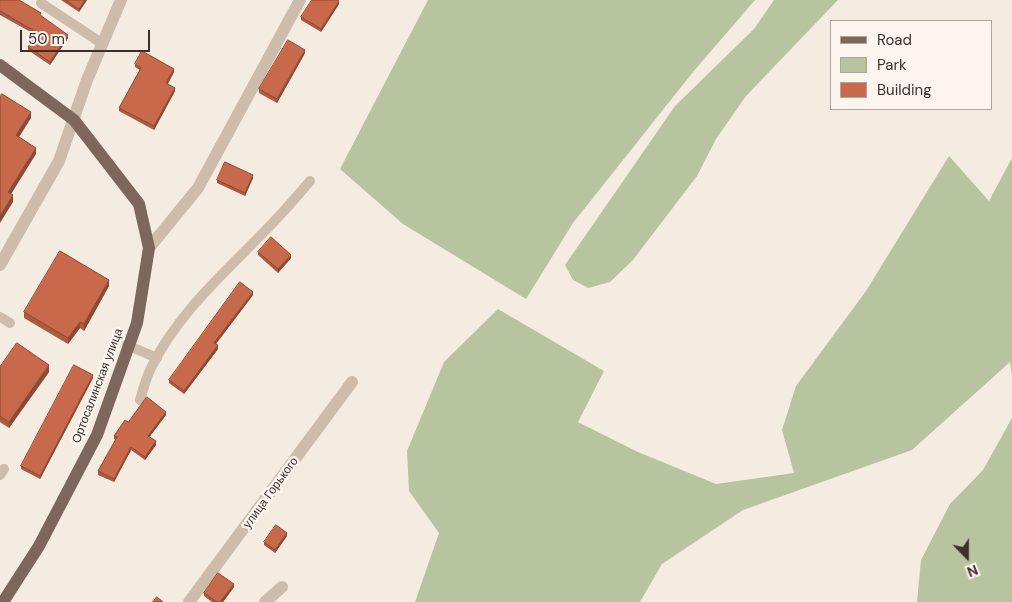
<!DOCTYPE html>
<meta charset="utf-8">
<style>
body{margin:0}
#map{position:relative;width:1012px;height:602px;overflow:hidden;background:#f4ebe1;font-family:"DM Sans",sans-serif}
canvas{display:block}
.legend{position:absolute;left:830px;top:20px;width:162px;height:90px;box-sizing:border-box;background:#fbf5ee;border:1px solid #aea6a0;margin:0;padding:6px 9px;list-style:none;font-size:15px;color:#3b302b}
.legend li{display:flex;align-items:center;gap:10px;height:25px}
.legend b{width:25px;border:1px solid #aea6a0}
.north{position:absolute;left:942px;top:532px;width:50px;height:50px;-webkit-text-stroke:4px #fbf5ee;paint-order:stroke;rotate:158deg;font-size:14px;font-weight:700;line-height:20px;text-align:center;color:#3b302b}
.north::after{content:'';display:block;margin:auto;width:18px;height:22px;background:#3b302b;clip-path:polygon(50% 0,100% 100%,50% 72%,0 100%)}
.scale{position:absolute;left:20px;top:30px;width:130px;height:22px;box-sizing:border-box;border:2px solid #3b302b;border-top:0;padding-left:6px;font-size:15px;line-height:18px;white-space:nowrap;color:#3b302b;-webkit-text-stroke:4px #fbf5ee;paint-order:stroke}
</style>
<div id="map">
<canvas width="1012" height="602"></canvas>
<ul class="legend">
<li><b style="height:6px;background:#7d675c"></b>Road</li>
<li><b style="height:14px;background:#b8c4a0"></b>Park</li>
<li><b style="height:14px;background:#c8694b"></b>Building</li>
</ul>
<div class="north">N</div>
<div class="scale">50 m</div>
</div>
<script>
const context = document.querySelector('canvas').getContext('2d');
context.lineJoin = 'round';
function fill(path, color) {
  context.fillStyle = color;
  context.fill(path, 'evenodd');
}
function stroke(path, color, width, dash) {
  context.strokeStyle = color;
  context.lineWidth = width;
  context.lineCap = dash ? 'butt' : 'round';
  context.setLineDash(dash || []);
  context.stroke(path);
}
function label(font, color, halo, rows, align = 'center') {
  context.font = font + ' "DM Sans",sans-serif';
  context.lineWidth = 5;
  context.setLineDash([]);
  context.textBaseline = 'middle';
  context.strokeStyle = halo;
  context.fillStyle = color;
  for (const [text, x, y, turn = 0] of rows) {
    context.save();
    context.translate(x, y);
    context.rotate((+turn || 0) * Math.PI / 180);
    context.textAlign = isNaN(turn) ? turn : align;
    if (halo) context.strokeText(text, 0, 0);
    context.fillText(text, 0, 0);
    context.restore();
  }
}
fill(new Path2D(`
 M 428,0 L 755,0 L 693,72 L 573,223 L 526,299 L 403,224 L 340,169 Z
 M 774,0 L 838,0 L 746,96 L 716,139 L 697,176 L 633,260 L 610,282 L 588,288 L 573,280 L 565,265 L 675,106 L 754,29 Z
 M 949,156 L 989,201 L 1012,158 L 1012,375 L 1010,362 L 912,450 L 743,510 L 662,564 L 640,602 L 415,602 L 439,533 L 409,491 L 407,451 L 444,362 L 498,309 L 604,371 L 578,422 L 638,452 L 716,484 L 794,473 L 782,430 L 796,386 L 866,291 Z
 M 1012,418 L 1012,602 L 917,602 L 921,560 L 950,504 L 983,470 Z`), '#b8c4a0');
stroke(new Path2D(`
 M 41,3 L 103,44
 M 0,317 L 10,323
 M 127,345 L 157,358
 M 140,400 C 143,389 146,378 151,368 C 176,316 221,276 261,235 C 278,218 294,200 310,181
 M 0,475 L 4,469`), '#cdbbac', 10);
stroke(new Path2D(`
 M 149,248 L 198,188 L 300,0
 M 189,602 L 352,382
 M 265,602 L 282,587`), '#cdbbac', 12);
stroke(new Path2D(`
 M 0,265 L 59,161 L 87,80 L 121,0`), '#cdbbac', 12);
stroke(new Path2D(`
 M 0,65 L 74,120 L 139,204 L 149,248 L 137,323 L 97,435 L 39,546 L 3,602`), '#7d675c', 12);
fill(new Path2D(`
 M 0,0 L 41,16 L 68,38 L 50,65 L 28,50 L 28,47 L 36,35 L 0,15 Z
 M 61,0 L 87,0 L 79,12 Z
 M 339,4 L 321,32 L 301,20 L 301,17 Z
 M 305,53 L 277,103 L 259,93 L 259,89 Z
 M 135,64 L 174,72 L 168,84 L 175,91 L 154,130 L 119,111 L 119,108 L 140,70 L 135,67 Z
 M 253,178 L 245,196 L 217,183 L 217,180 Z
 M 258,252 L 291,258 L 278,273 L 258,255 Z
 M 109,286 L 84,331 L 80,328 L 68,344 L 24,318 L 24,312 Z
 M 253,295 L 216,344 L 218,349 L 184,394 L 169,383 L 169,380 Z
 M 0,367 L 49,372 L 9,428 L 0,422 Z
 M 93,378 L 40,479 L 21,469 L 21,466 Z
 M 166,415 L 149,437 L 156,445 L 145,460 L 131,450 L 114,482 L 98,475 L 98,471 L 116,440 L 114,439 L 114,436 L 128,422 Z
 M 287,536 L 275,553 L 264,545 L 264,542 Z
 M 234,587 L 223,602 L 212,602 L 204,596 L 204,593 Z`), '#ac5a40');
fill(new Path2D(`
 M 85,0 L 87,0 L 79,12 L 79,9 Z
 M 339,1 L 339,4 L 321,32 L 321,29 Z
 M 68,35 L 68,38 L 50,65 L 50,62 Z
 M 305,50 L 305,53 L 277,103 L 277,99 Z
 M 174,69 L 174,72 L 166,86 L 166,83 Z
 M 175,88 L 175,91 L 154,130 L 154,126 Z
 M 31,112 L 31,118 L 16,142 L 16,135 Z
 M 36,148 L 36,154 L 8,199 L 8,192 Z
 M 253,175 L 253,178 L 245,196 L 245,193 Z
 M 13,195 L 13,202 L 0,223 L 0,216 Z
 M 291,255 L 291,258 L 278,273 L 278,269 Z
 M 109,280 L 109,286 L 84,331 L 84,324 Z
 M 253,292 L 253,295 L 214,346 L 214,343 Z
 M 80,322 L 80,328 L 68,344 L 68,338 Z
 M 218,345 L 218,349 L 184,394 L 184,391 Z
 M 49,365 L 49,372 L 9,428 L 9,422 Z
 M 93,375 L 93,378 L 40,479 L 40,476 Z
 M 166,412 L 166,415 L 148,439 L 148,436 Z
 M 156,441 L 156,445 L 145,460 L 145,457 Z
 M 131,447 L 131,450 L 114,482 L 114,479 Z
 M 287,533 L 287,536 L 275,553 L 275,550 Z
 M 234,584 L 234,587 L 223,602 L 220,602 Z`), '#8c4a34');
const building = new Path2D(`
 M 0,0 L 19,0 L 41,13 L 40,15 L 68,35 L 50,62 L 28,47 L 38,33 L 0,11 Z
 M 66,0 L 85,0 L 79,9 Z
 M 312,0 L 337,0 L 339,1 L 321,29 L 301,17 Z
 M 288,40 L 305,50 L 277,99 L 259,89 Z
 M 142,51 L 174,69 L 166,83 L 175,88 L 154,126 L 119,108 L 141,68 L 135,64 Z
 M 2,94 L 31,112 L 16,135 L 36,148 L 8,192 L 13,195 L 0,216 L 0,96 Z
 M 225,162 L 253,175 L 245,193 L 217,180 Z
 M 271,237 L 291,255 L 278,269 L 258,252 Z
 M 60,251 L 109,280 L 84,324 L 80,322 L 68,338 L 24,312 Z
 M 240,282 L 253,292 L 214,343 L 218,345 L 184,391 L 169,380 Z
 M 17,343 L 49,365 L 9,422 L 0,416 L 0,367 Z
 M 74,365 L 93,375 L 40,476 L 21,466 Z
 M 147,397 L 166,412 L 148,436 L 156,441 L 145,457 L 131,447 L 114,479 L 98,471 L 117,437 L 114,436 L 125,420 L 128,422 Z
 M 276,525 L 287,533 L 275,550 L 264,542 Z
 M 218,573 L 234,584 L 220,602 L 217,602 L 204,593 Z
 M 157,597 L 163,602 L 153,602 Z`);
fill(building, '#c8694b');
stroke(building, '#8c4a34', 1);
label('12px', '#3b302b', '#fbf5ee', [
 ["Ортосалинская улица",98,386,-69],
 ["улица Горького",271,493,-54]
]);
</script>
